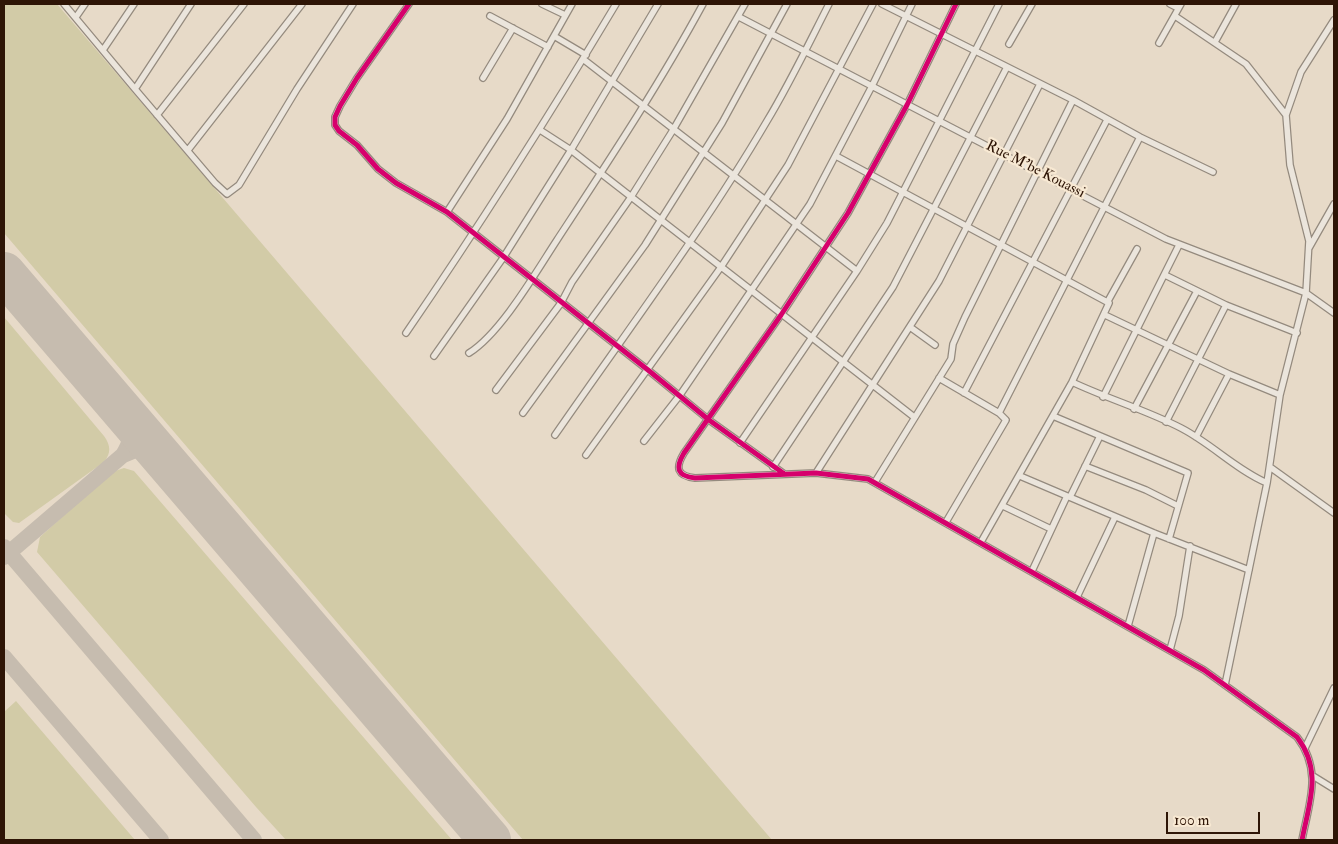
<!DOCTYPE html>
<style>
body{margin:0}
#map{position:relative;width:1338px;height:844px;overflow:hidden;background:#e7dac8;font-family:"IM FELL Double Pica",serif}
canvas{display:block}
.frame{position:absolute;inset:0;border:5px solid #2e1506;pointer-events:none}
.scale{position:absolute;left:1166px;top:812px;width:94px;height:22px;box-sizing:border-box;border:2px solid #2e1506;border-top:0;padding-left:6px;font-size:15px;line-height:18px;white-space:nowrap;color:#2e1506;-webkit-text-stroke:4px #f8e9d3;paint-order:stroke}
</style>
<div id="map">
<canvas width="1338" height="844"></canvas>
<div class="frame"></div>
<div class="scale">100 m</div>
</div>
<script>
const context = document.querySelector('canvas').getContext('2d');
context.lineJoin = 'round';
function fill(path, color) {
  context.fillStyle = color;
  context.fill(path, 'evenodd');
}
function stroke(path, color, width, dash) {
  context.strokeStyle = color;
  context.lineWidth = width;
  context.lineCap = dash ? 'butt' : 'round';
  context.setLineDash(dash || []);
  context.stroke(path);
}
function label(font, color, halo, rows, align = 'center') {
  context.font = font + ' "IM FELL Double Pica",serif';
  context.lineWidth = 4.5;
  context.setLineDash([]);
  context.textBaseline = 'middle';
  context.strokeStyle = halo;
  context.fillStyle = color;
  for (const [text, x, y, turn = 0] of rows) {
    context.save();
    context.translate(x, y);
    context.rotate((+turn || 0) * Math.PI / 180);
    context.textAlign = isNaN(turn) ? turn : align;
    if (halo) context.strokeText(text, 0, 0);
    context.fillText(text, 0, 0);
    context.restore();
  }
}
fill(new Path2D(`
 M 4,4 L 57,4 L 772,840 L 523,840 L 4,233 Z
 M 4,317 L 104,436 C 111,446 111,453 104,462 L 19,523 L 13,522 L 4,513 Z
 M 124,468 L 134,471 L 452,840 L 286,840 L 256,807 L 37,552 L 40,537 L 112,472 Z
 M 16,701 L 135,840 L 4,840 L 4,712 Z`), '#d2cba7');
stroke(new Path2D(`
 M 123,455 C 132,441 132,433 127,417
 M 4,547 L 254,840
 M 4,557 L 123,455 L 135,450 L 160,455
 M 4,657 L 161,840
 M 481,829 L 485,840`), '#c6bcaf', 16);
stroke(new Path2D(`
 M 4,273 L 490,840`), '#c6bcaf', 42);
const minor = new Path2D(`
 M 64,4 L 135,89 L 191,4
 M 409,4 L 357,78 L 340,106 L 335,117 L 335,125 L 339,131 L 357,145 L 378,169 L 396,183 L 447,212 L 648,370 L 709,420 L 783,473
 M 542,4 L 565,15
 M 882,4 L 1073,100 L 1140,137 L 1213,172
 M 956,4 L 907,105 L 848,213 L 781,315 L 684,453 C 675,468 677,476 695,478 L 816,473 L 868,479 L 1204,670 L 1297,737 C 1323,771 1309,803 1302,840
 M 1170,4 L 1178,8
 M 490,16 L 548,47
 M 1175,16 L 1246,64 L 1286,115
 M 76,17 L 85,4
 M 739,17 L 1166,239 L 1306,293 L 1334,313
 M 554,36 L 586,55
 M 1215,42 L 1236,4
 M 1159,43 L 1181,4
 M 1009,44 L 1032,4
 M 103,50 L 134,4
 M 583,59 L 857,271
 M 483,78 L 513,28
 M 135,89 L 215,183 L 227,194 L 239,185 L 297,89 L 353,4
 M 157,115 L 244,4
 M 540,130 L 571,150 L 914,417
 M 188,150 L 302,4
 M 836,156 L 1109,303 L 1072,382 L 981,542
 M 447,212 L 507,119 L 572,4
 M 1309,248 L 1334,204
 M 1165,275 L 1226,305 L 1297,333
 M 1108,301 L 1137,249
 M 1105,315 L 1229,374 L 1280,395
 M 910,327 L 935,345
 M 406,333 C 480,225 549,116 616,4
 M 469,353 C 501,333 536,272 557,240 C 608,162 659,85 703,4
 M 434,356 L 503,258 L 571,150 L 658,4
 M 939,378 L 999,413 L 1006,420 L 946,522
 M 1072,382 C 1108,399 1146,410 1181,428 C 1212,444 1235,469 1267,483
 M 496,390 L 561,303 L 572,282 L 631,197 L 673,130 L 745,4
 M 964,393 L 1107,120
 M 1103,397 L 1179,245
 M 1134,409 L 1197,291
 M 523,413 L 645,245 L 722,123 L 787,4
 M 999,413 L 1140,137
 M 1053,416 L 1188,473 L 1169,539
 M 1166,422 L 1226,305
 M 555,435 C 627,331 703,230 767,121 C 790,83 809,43 829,4
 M 1196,437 L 1229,374
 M 644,441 L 680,395 L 810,204 L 872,86 L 912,4
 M 740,443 L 857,271 L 887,223 L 999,4
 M 586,455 L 721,267 L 788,165 L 873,4
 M 1085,466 L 1146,490 L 1178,506
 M 773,467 L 893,287 L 1007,67
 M 1270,467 L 1334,513
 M 816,473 L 939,281 L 1040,84
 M 1020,476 L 1154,533 L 1249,570
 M 875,482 L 951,359 L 953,344 L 965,317 L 1073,100
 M 1070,497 L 1100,436
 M 1003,506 L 1051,529
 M 1032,571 L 1067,496
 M 1077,597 L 1115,517
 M 1128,626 L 1154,533
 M 1170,650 L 1179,616 L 1190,546
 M 1225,685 L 1267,483 L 1280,395 L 1306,293 L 1309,241 L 1290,165 L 1286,115 L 1301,72 L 1334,20
 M 1305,748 L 1334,688
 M 1313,776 L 1334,789`);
stroke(minor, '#948a7e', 8);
stroke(minor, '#ebe5dc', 5.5);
stroke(new Path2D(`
 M 409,4 L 357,78 L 340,106 L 335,117 L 335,125 L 339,131 L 357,145 L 378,169 L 396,183 L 447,212 L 648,370 L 709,420 L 783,473
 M 956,4 L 907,105 L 848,213 L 781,315 L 684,453 C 675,468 677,476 695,478 L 816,473 L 868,479 L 1204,670 L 1297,737 C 1323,771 1309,803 1302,840`), '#d6006c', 5);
label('15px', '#2e1506', '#f8e9d3', [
 ["Rue M'be Kouassi",1035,170,27]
]);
</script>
